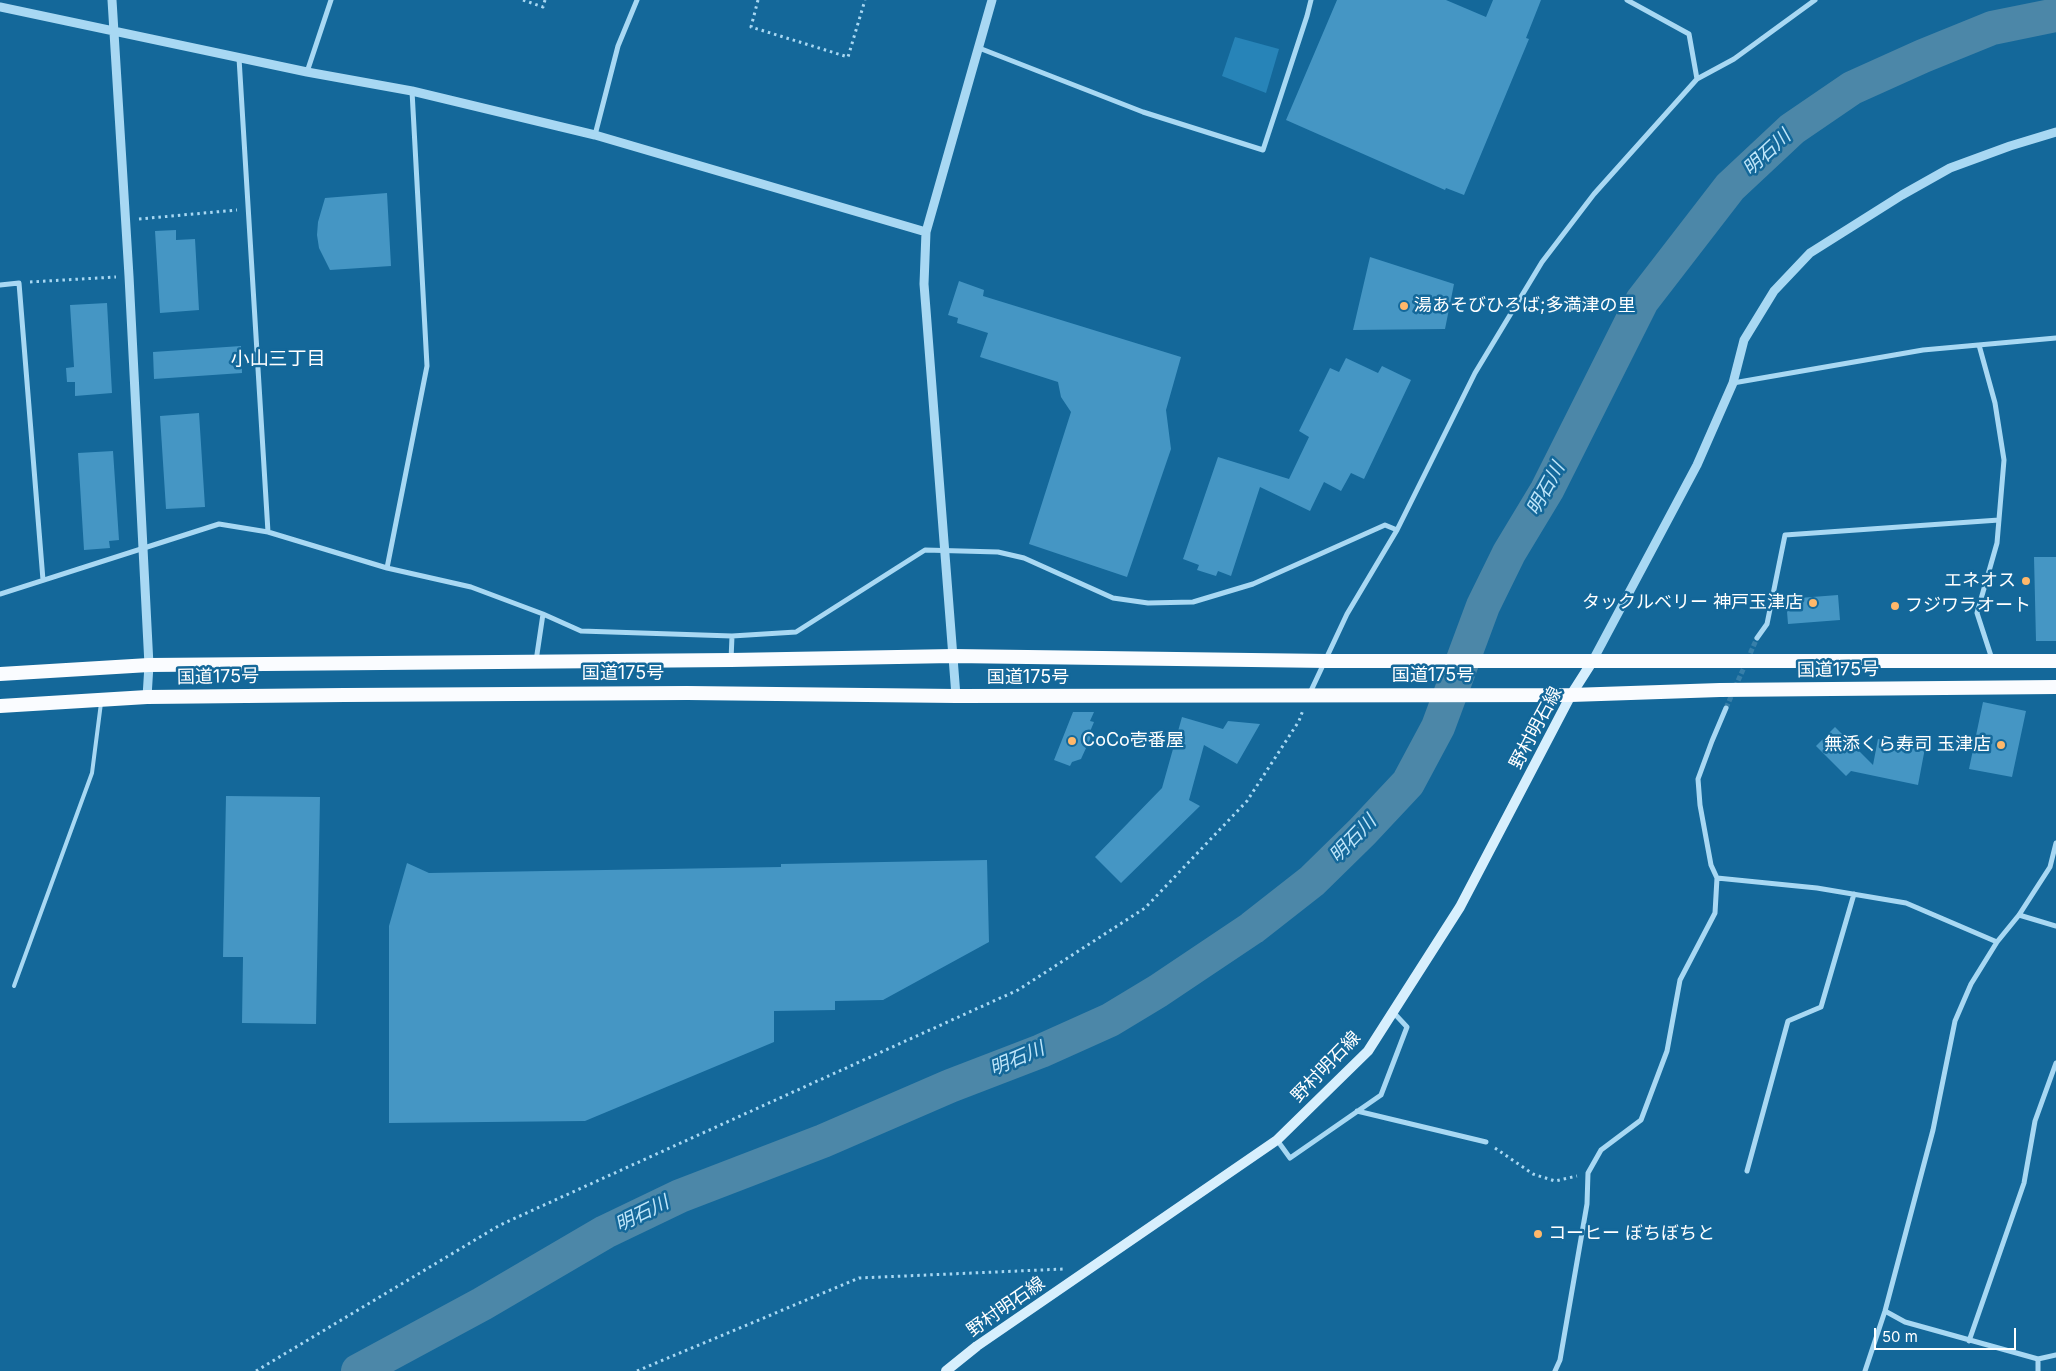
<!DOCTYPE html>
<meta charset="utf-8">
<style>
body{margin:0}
#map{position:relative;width:2056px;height:1371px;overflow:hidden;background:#14689a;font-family:Inter,sans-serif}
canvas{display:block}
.scale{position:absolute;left:1874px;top:1328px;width:142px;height:22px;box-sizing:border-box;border:2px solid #fff;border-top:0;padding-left:6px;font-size:15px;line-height:18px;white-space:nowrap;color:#fff;-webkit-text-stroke:4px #14689a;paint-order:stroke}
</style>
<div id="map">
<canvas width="2056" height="1371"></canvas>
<div class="scale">50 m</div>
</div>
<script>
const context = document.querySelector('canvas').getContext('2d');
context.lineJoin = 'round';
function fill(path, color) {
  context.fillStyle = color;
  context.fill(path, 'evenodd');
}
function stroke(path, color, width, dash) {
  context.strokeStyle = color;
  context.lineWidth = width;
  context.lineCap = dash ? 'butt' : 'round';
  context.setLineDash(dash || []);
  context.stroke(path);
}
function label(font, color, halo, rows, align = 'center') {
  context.font = font + ' Inter,"Noto Sans JP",sans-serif';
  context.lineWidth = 5;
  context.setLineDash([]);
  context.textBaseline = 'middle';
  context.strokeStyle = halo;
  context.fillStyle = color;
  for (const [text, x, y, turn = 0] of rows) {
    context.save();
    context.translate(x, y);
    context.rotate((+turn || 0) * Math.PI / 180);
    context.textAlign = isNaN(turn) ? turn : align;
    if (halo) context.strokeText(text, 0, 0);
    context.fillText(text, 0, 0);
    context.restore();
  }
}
fill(new Path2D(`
 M 1235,37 L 1279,49 L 1266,93 L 1222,76 Z`), '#2784b8');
stroke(new Path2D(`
 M 358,1371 L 482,1304 L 605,1232 L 680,1196 L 823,1141 L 950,1086 L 1041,1051 L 1110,1020 L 1158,991 L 1252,928 L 1312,881 L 1362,832 L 1408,783 L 1438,727 L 1483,606 L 1509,553 L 1547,490 L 1642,301 L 1730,187 L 1792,129 L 1852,88 L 1923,56 L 1992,28 L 2056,15`), '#4c87a8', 34);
fill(new Path2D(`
 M 1337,0 L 1446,0 L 1486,17 L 1493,0 L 1541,0 L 1526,38 L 1529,39 L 1464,195 L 1446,188 L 1445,190 L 1286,120 Z
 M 387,193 L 391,266 L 330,270 L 319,248 L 317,235 L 318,222 L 325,198 Z
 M 176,230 L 176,240 L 195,239 L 199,310 L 160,313 L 155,231 Z
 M 1370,257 L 1454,284 L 1445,329 L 1353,330 Z
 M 959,281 L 984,290 L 983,296 L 1181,357 L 1166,410 L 1171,449 L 1127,577 L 1029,544 L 1071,412 L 1061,397 L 1058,382 L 980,357 L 988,333 L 957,323 L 958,318 L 948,315 Z
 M 107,303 L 112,393 L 75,396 L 75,382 L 67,382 L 66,368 L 74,367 L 70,305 Z
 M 241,346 L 242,373 L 154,379 L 153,352 Z
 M 1346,358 L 1378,373 L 1382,366 L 1411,380 L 1364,479 L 1351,473 L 1341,491 L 1324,482 L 1310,511 L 1260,487 L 1231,576 L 1218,571 L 1216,576 L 1197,570 L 1199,565 L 1183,559 L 1218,457 L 1289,479 L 1309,437 L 1299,431 L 1330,368 L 1339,372 Z
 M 199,413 L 205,507 L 166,509 L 160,416 Z
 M 113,451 L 119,540 L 109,541 L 110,548 L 84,550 L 78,453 Z
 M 2034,557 L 2056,557 L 2056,641 L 2036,641 Z
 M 1838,595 L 1840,620 L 1788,624 L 1786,599 Z
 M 1983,702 L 2026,711 L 2012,777 L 1969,769 Z
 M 1073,712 L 1094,712 L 1090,721 L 1094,722 L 1089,734 L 1092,735 L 1081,759 L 1072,762 L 1070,766 L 1054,760 Z
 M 1182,717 L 1223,729 L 1228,721 L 1260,724 L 1237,764 L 1204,745 L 1189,800 L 1200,806 L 1121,883 L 1095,857 L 1162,788 Z
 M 1835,727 L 1873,765 L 1878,739 L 1925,748 L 1918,785 L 1851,771 L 1846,776 L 1816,746 Z
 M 226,796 L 320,797 L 316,1024 L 242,1023 L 243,957 L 223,957 Z
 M 987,860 L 989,942 L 883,1000 L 835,1001 L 835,1010 L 774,1011 L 774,1042 L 585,1121 L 389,1123 L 389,926 L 407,863 L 429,873 L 781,867 L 781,864 Z`), '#4596c4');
stroke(new Path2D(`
 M 1726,708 L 1757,638`), '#377fa9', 5, [5, 2.5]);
stroke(new Path2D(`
 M 523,0 L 543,7 L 545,0
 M 758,0 L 751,27 L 848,57 L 865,0
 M 139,219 L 237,210
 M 30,282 L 116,277
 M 1495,1148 L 1533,1174 L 1555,1181 L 1577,1176
 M 256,1371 L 500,1225 L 1018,990 L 1145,908 L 1247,801 L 1299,721 L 1303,710
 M 637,1371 L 859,1278 L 1063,1269`), '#a8d8f3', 3, [2.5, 4]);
stroke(new Path2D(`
 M 14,986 L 92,773 L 101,703`), '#a8d8f3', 4);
stroke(new Path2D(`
 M 1627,0 L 1689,34 L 1697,79
 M 979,48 L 1143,112 L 1263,150 L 1307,16 L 1311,0
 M 239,58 L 268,532
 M 307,72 L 331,0
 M 595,135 L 618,46 L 637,0
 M 0,285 L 19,283 L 43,580
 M 1979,345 L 1995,403 L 2004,460 L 1997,543 L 1977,613 L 1992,659
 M 1733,383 L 1923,350 L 2056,338
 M 387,568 L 427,366 L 412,91
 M 0,594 L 219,524 L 268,532 L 387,568 L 471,587 L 543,614 L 581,631 L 732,636 L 796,632 L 925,550 L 998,552 L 1024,558 L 1113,598 L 1148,603 L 1193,602 L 1253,584 L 1385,525 L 1397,530
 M 1757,638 L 1767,624 L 1785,535 L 1999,520
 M 731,660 L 732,636
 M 536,661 L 543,614
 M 1309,695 L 1347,614 L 1397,530 L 1475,373 L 1542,262 L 1594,194 L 1697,79 L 1734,59 L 1815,0
 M 1717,878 L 1817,888 L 1906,903 L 1997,942
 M 2019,915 L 2056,926
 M 1357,1111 L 1486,1142
 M 1277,1140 L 1290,1158 L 1381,1095 L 1407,1027 L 1393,1012
 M 1747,1171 L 1788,1021 L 1821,1007 L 1854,894
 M 1885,1311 L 1905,1322 L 2038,1359 L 2056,1355
 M 1969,1341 L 2024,1183 L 2035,1121 L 2056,1063
 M 1555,1371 L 1560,1360 L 1587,1204 L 1588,1173 L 1601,1150 L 1641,1120 L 1667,1051 L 1680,980 L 1715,913 L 1717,878 L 1711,865 L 1700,805 L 1698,779 L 1712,741 L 1726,708
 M 1865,1371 L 1885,1311 L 1933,1130 L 1955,1021 L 1971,984 L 1997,942 L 2019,915 L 2050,867 L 2056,843
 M 2038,1371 L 2038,1359`), '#a8d8f3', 5);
stroke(new Path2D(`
 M 112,0 L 129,276 L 149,665 L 147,697
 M 0,7 L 307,72 L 412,91 L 595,135 L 926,232
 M 1592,662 L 1697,465 L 1733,383 L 1744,340 L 1774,291 L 1810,253 L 1902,195 L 1950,168 L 2010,146 L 2056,132
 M 956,696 L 924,284 L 926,232 L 992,0`), '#a8d8f3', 9);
stroke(new Path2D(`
 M 946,1371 L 977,1346 L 1277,1140 L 1368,1051 L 1460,907 L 1571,695 L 1592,662`), '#d7effd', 10);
stroke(new Path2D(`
 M 0,674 L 149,665 L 731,660 L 953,656 L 1326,661 L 2056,661
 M 0,706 L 147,697 L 345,695 L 687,693 L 956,696 L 1571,695 L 1720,690 L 2056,687`), '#fafcff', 14);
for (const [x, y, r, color] of [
 [1404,306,5,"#ffb86a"],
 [2026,581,5,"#ffb86a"],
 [1813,603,5,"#ffb86a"],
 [1895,606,5,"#ffb86a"],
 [1072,741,5,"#ffb86a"],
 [2001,745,5,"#ffb86a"],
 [1538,1234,5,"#ffb86a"]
]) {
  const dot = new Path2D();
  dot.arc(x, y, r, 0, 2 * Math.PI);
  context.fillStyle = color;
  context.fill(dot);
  stroke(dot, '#14689a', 2);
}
label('18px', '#fff', '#14689a', [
 ["湯あそびひろば;多満津の里",1414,306],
 ["エネオス",2016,581,"right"],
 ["タックルベリー 神戸玉津店",1803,603,"right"],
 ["フジワラオート",1905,606],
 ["CoCo壱番屋",1082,741],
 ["無添くら寿司 玉津店",1991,745,"right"],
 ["コーヒー ぼちぼちと",1548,1234]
], 'left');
label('18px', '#fff', '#14689a', [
 ["国道175号",1838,670,-1],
 ["国道175号",623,674],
 ["国道175号",1433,676],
 ["国道175号",218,677,-1],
 ["国道175号",1028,678],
 ["野村明石線",1536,728,-62],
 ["野村明石線",1326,1067,-46],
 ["野村明石線",1006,1307,-35]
]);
label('italic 19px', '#bfe6fa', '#14689a', [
 ["明石川",1767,153,-43],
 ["明石川",1546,489,-61],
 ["明石川",1353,839,-46],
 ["明石川",1017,1059,-23],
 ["明石川",642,1214,-26]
]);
label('19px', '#fff', '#14689a', [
 ["小山三丁目",278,359]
]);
</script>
